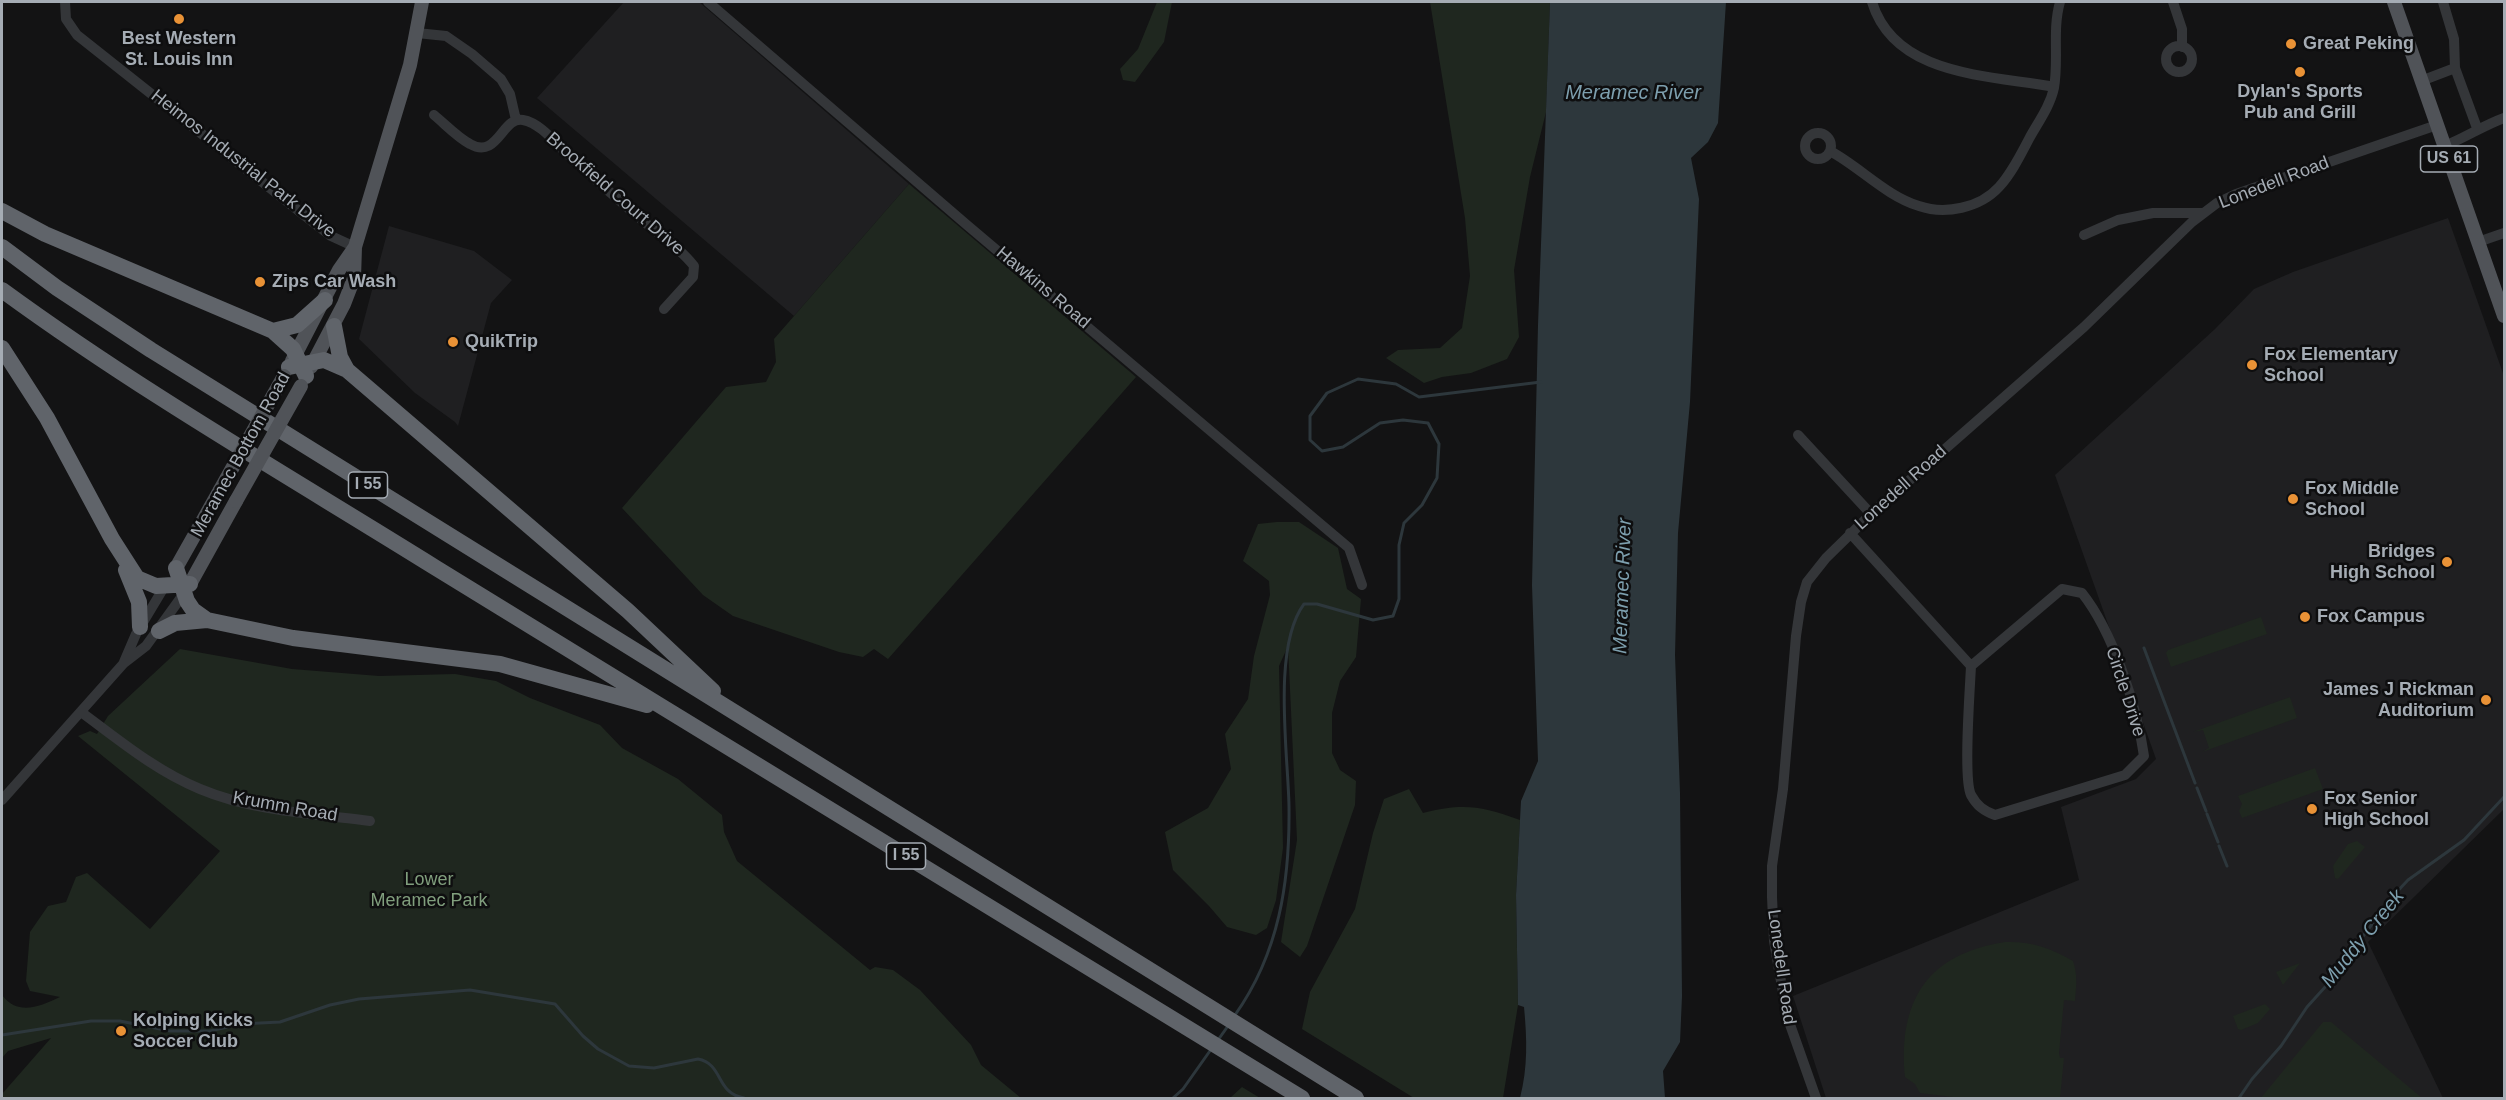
<!DOCTYPE html>
<style>
body{margin:0}
#map{position:relative;width:2506px;height:1100px;overflow:hidden;background:#131314;font-family:Helvetica,sans-serif}
canvas{display:block}
.frame{position:absolute;inset:0;border:3px solid #a5acb4;pointer-events:none}
</style>
<div id="map">
<canvas width="2506" height="1100"></canvas>
<div class="frame"></div>
</div>
<script>
const context = document.querySelector('canvas').getContext('2d');
context.lineJoin = 'round';
function fill(path, color) {
  context.fillStyle = color;
  context.fill(path, 'evenodd');
}
function stroke(path, color, width, dash) {
  context.strokeStyle = color;
  context.lineWidth = width;
  context.lineCap = dash ? 'butt' : 'round';
  context.setLineDash(dash || []);
  context.stroke(path);
}
function label(font, color, halo, rows, align = 'center') {
  context.font = font + ' Helvetica,sans-serif';
  context.lineWidth = 5;
  context.setLineDash([]);
  context.textBaseline = 'middle';
  context.strokeStyle = halo;
  context.fillStyle = color;
  for (const [text, x, y, turn = 0] of rows) {
    context.save();
    context.translate(x, y);
    context.rotate((+turn || 0) * Math.PI / 180);
    context.textAlign = isNaN(turn) ? turn : align;
    if (halo) context.strokeText(text, 0, 0);
    context.fillText(text, 0, 0);
    context.restore();
  }
}
fill(new Path2D(`
 M 624,2 L 699,2 L 909,184 L 794,316 L 537,98 Z
 M 2448,218 L 2504,376 L 2504,809 L 2368,942 L 2443,1098 L 1826,1098 L 1793,996 L 2079,880 L 2061,807 L 2136,779 L 2156,759 L 2055,475 L 2215,329 L 2254,289 L 2293,272 Z
 M 389,226 L 474,251 L 512,280 L 491,303 L 458,426 L 455,422 L 415,393 L 359,339 Z`), '#1f1f21');
fill(new Path2D(`
 M 1157,2 L 1172,2 L 1164,42 L 1135,82 L 1123,80 L 1120,69 L 1138,49 Z
 M 1430,2 L 1550,2 L 1546,112 L 1530,177 L 1514,270 L 1519,337 L 1507,359 L 1471,373 L 1442,377 L 1424,383 L 1386,358 L 1398,350 L 1440,348 L 1462,328 L 1470,276 L 1465,218 Z
 M 909,184 L 1136,377 L 888,659 L 874,649 L 863,657 L 839,652 L 733,616 L 703,595 L 622,508 L 726,387 L 766,382 L 776,362 L 774,339 Z
 M 1277,522 L 1299,522 L 1338,548 L 1347,589 L 1361,599 L 1356,657 L 1340,681 L 1332,713 L 1332,753 L 1340,770 L 1356,781 L 1355,805 L 1307,946 L 1300,957 L 1281,942 L 1297,840 L 1288,646 L 1279,666 L 1283,848 L 1276,900 L 1267,928 L 1256,935 L 1227,927 L 1209,906 L 1173,870 L 1165,832 L 1208,808 L 1231,769 L 1225,734 L 1248,699 L 1254,656 L 1270,595 L 1269,581 L 1243,561 L 1258,524 Z
 M 2261,617 L 2267,634 L 2171,667 L 2166,653 L 2168,650 Z
 M 180,649 L 292,669 L 379,676 L 455,674 L 496,681 L 530,698 L 600,725 L 622,748 L 678,779 L 722,815 L 724,832 L 737,861 L 870,970 L 875,967 L 893,970 L 920,990 L 971,1045 L 981,1065 L 1021,1098 L 2,1098 L 2,1094 L 51,1038 L 8,1051 L 2,1058 L 2,995 C 18,1016 39,1007 60,997 L 30,991 L 26,981 L 30,932 L 48,906 L 66,902 L 76,877 L 87,873 L 150,929 L 220,851 L 78,736 L 90,731 L 97,734 L 108,716 Z
 M 2290,697 L 2297,718 L 2202,752 L 2209,748 L 2203,730 L 2193,732 Z
 M 2315,768 L 2323,789 L 2242,818 L 2239,811 L 2242,804 L 2238,796 Z
 M 1409,789 L 1423,813 C 1464,803 1480,806 1520,820 L 1516,895 L 1518,1005 L 1503,1098 L 1414,1098 L 1302,1029 L 1310,992 L 1355,909 L 1373,833 L 1384,799 Z
 M 2357,841 L 2365,847 L 2338,879 L 2335,878 L 2333,866 L 2348,844 Z
 M 2005,942 C 2031,941 2051,948 2073,961 C 2078,975 2076,987 2075,1001 L 2064,1000 L 2059,1053 L 2060,1058 L 2064,1058 L 2060,1098 L 1973,1097 L 1961,1098 L 1920,1093 L 1915,1084 L 1905,1077 C 1898,1001 1927,954 2005,942 Z
 M 2300,963 L 2283,985 L 2276,972 Z
 M 2265,1004 L 2270,1009 L 2258,1023 L 2241,1030 L 2238,1029 L 2233,1016 Z
 M 2323,1022 L 2331,1022 L 2422,1098 L 2261,1098 Z
 M 1242,1087 L 1260,1098 L 1230,1098 Z`), '#1f271f');
fill(new Path2D(`
 M 1550,2 L 1726,2 L 1718,123 L 1708,142 L 1691,158 L 1699,199 L 1690,402 L 1678,533 L 1675,655 L 1680,793 L 1682,996 L 1680,1042 L 1663,1071 L 1665,1098 L 1520,1098 C 1528,1067 1527,1039 1524,1007 L 1518,1005 L 1516,895 L 1521,801 L 1538,761 L 1532,585 L 1538,325 Z`), '#2d373c');
stroke(new Path2D(`
 M 2144,648 L 2195,783
 M 2197,788 L 2206,811
 M 2207,814 L 2218,842
 M 2219,846 L 2227,866
 M 1235,1015 C 1279,953 1290,882 1289,806 C 1288,753 1272,647 1304,604 L 1317,604 L 1373,620 L 1393,616 L 1399,599 L 1399,545 L 1404,523 L 1422,505 L 1437,478 L 1439,444 L 1428,423 L 1403,420 L 1380,423 L 1343,447 L 1322,451 L 1310,440 L 1310,416 L 1327,393 L 1358,379 L 1396,384 L 1419,397 L 1541,382
 M 2,1035 L 91,1021 L 120,1021 L 170,1031 L 210,1031 L 240,1024 L 280,1022 L 330,1005 L 359,999 L 470,990 L 555,1004 L 583,1036 L 598,1049 L 629,1066 L 654,1068 L 698,1059 C 724,1064 715,1093 744,1098
 M 1218,1040 L 1228,1026
 M 1173,1098 L 1183,1089 L 1212,1048
 M 2239,1098 L 2252,1079 L 2281,1046 L 2307,1007 L 2326,986 L 2393,896 L 2408,880 L 2464,840 L 2504,797`), '#2d373c', 3);
stroke(new Path2D(`
 M 65,2 L 66,19 L 77,35 L 304,215 L 331,236 L 355,247
 M 708,2 L 967,225 L 1349,548 L 1362,585
 M 1872,2 C 1895,77 1990,75 2054,87
 M 2173,2 L 2182,29 L 2182,47
 M 2443,2 L 2454,39 L 2455,68 L 2477,128
 M 417,33 L 446,36 L 472,54 L 501,79 L 510,94 L 516,120
 M2166 59a13 13 0 1 1 26 0a13 13 0 1 1-26 0Z
 M 2421,81 L 2455,68
 M 434,115 C 445,124 457,137 470,144 C 498,160 502,116 523,120 C 539,123 552,139 563,150 C 589,174 615,197 642,220 C 660,235 680,248 694,266 L 693,277 L 664,309
 M1805 146a13 13 0 1 1 26 0a13 13 0 1 1-26 0Z
 M 2444,146 C 2465,138 2482,126 2504,118
 M 1830,151 C 1860,167 1886,196 1919,206 C 1945,215 1980,208 1999,187 C 2012,173 2021,154 2030,137 C 2039,121 2050,106 2054,88 C 2059,59 2052,30 2060,2
 M 2084,235 L 2118,220 L 2153,213 L 2203,213
 M 2478,242 L 2504,233
 M 1798,435 L 1871,514
 M 1850,533 L 1971,666
 M 2062,589 L 2082,593 C 2113,632 2137,706 2144,756 L 2125,775 L 1995,815 C 1984,811 1977,806 1971,795 C 1963,779 1970,689 1971,666 Z
 M 124,662 L 136,634 L 166,584
 M 81,712 C 119,740 156,771 200,789 C 252,811 314,814 370,821
 M 2,800 L 124,663 L 146,646 L 185,592
 M 1816,1098 L 1787,1016 L 1774,941 L 1772,897 L 1772,866 L 1783,789 L 1796,636 L 1801,602 L 1807,582 L 1826,558 L 1871,514 L 2084,327 L 2192,222 L 2217,203 L 2236,194 L 2437,125`), '#343639', 10);
stroke(new Path2D(`
 M 2394,2 L 2504,316
 M 292,361 L 339,270 L 355,247 L 410,65 L 422,2
 M 311,367 L 344,304 L 354,278 L 355,247
 M 176,568 L 220,490
 M 190,584 L 236,501`), '#505358', 14);
stroke(new Path2D(`
 M 2,211 L 45,234 L 273,331 L 293,349 L 306,376
 M 2,247 L 57,288 L 151,350 L 1356,1098
 M 2,290 C 140,391 290,477 436,568 C 724,746 1015,920 1302,1098
 M 334,326 L 340,357 L 347,370
 M 273,331 L 297,325 L 325,300
 M 2,348 L 47,418 L 112,539 L 137,578 L 156,586 L 190,584
 M 289,367 L 324,360 L 347,370 L 628,611 L 713,691
 M 176,568 L 187,601 L 193,610 L 207,620 L 293,638 L 500,664 L 647,705
 M 126,570 L 139,602 L 140,627
 M 159,631 L 175,623 L 207,620`), '#60646a', 16);
stroke(new Path2D(`
 M 220,490 L 284,376
 M 236,501 L 301,386`), '#505358', 14);
for (const [x, y, r, color] of [
 [179,19,6,"#e99236"],
 [2291,44,6,"#e99236"],
 [2300,72,6,"#e99236"],
 [260,282,6,"#e99236"],
 [453,342,6,"#e99236"],
 [2252,365,6,"#e99236"],
 [2293,499,6,"#e99236"],
 [2447,562,6,"#e99236"],
 [2305,617,6,"#e99236"],
 [2486,700,6,"#e99236"],
 [2312,809,6,"#e99236"],
 [121,1031,6,"#e99236"]
]) {
  const dot = new Path2D();
  dot.arc(x, y, r, 0, 2 * Math.PI);
  context.fillStyle = color;
  context.fill(dot);
  stroke(dot, '#0e0e0f', 2);
}
for (const [x, y, w] of [
 [2449,159,57],
 [368,485,39],
 [906,856,39]
]) {
  const box = new Path2D();
  box.roundRect(x - w / 2, y - 13, w, 26, 4.5);
  context.fillStyle = '#0e0e0f';
  context.fill(box);
  stroke(box, '#a5acb4', 1.5);
}
label('bold 16px', '#a5acb4', null, [
 ["US 61",2449,159],
 ["I 55",368,485],
 ["I 55",906,856]
]);
label('bold 18px', '#a5acb4', '#0e0e0f', [
 ["Best Western",179,39,"center"],
 ["St. Louis Inn",179,60,"center"],
 ["Great Peking",2303,44],
 ["Dylan's Sports",2300,92,"center"],
 ["Pub and Grill",2300,113,"center"],
 ["Zips Car Wash",272,282],
 ["QuikTrip",465,342],
 ["Fox Elementary",2264,355],
 ["School",2264,376],
 ["Fox Middle",2305,489],
 ["School",2305,510],
 ["Bridges",2435,552,"right"],
 ["High School",2435,573,"right"],
 ["Fox Campus",2317,617],
 ["James J Rickman",2474,690,"right"],
 ["Auditorium",2474,711,"right"],
 ["Fox Senior",2324,799],
 ["High School",2324,820],
 ["Kolping Kicks",133,1021],
 ["Soccer Club",133,1042]
], 'left');
label('18px', '#a5acb4', '#0e0e0f', [
 ["Heimos Industrial Park Drive",243,164,38],
 ["Lonedell Road",2274,183,-21],
 ["Brookfield Court Drive",615,194,41],
 ["Hawkins Road",1043,288,40],
 ["Meramec Bottom Road",241,455,-61],
 ["Lonedell Road",1901,488,-42],
 ["Circle Drive",2125,692,72],
 ["Krumm Road",285,807,10],
 ["Lonedell Road",1781,967,82]
]);
label('18px', '#809e7d', '#0e0e0f', [
 ["Lower",429,880],
 ["Meramec Park",429,901]
]);
label('italic 20px', '#7d9fae', '#0e0e0f', [
 ["Meramec River",1633,93],
 ["Meramec River",1623,586,-88],
 ["Muddy Creek",2363,939,-51]
]);
</script>
